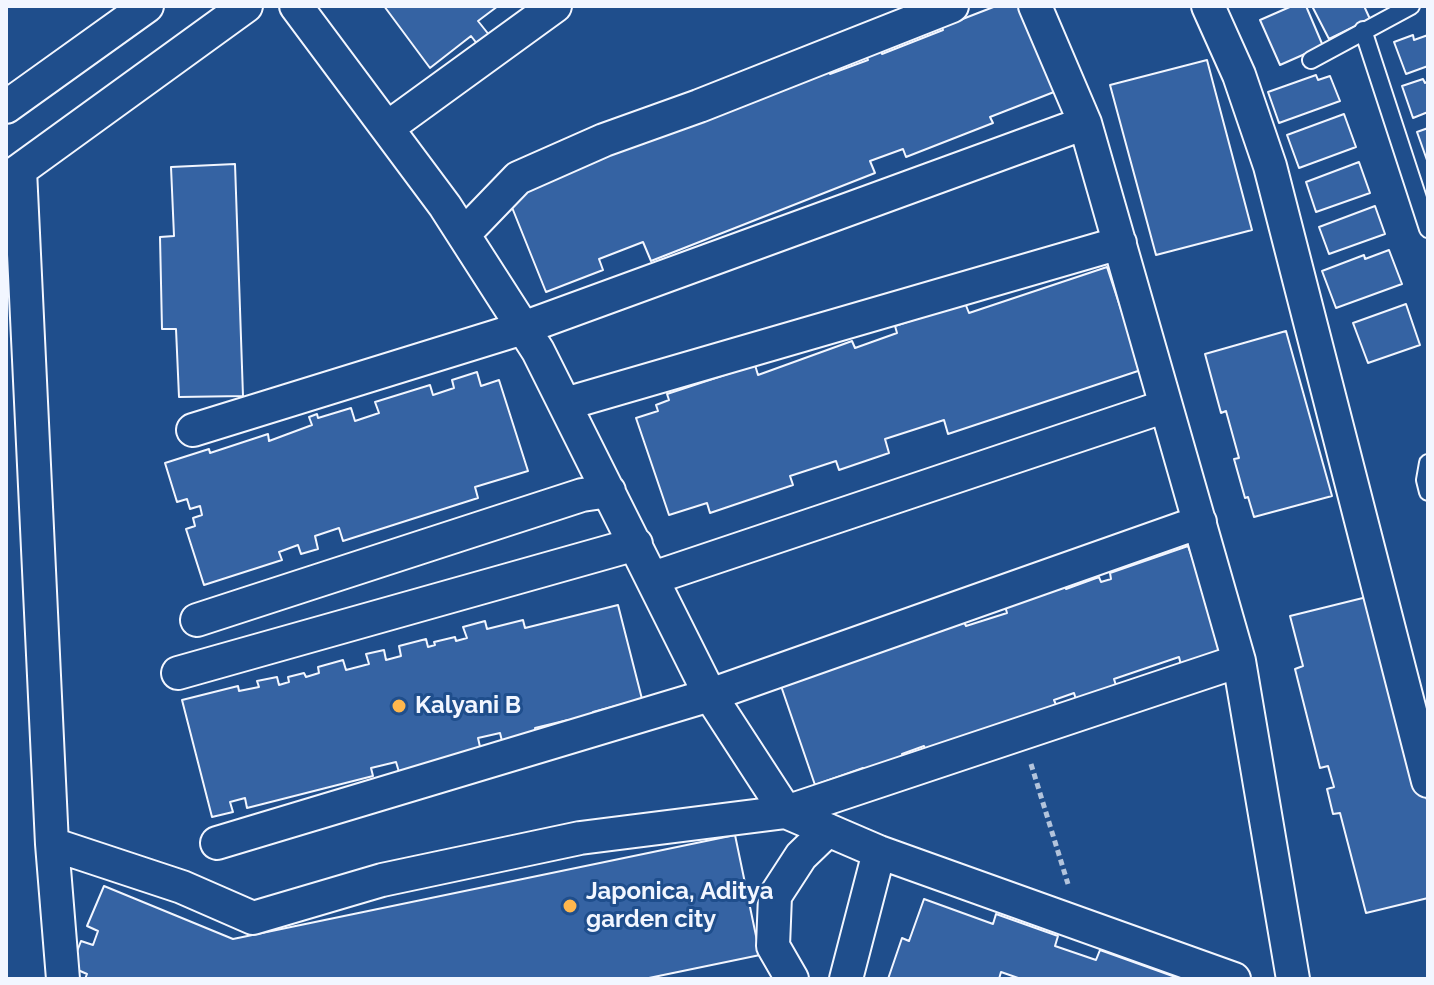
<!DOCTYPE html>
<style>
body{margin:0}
#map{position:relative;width:1434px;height:985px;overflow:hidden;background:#1f4e8c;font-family:Raleway,sans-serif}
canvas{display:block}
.frame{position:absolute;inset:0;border:8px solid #f2f6ff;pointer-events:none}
</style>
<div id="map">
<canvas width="1434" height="985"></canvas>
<div class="frame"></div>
</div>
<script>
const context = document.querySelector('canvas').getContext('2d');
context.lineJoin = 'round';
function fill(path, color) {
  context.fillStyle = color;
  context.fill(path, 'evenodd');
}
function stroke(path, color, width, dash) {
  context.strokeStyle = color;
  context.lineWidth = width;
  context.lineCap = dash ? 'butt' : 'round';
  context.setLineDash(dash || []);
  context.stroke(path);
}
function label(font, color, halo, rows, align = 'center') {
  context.font = font + ' Raleway,sans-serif';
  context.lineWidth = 6;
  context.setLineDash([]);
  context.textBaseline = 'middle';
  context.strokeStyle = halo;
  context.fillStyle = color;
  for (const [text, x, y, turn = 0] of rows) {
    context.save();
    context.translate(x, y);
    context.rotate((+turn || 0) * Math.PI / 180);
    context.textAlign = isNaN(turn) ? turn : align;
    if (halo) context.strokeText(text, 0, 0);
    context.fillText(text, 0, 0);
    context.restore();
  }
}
const building = new Path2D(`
 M 384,6 L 498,6 L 478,21 L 490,36 L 478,45 L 471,36 L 430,68 Z
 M 996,6 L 1020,6 L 1054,92 L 990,117 L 993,123 L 906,157 L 903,149 L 870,161 L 875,173 L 651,261 L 643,242 L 599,259 L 603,270 L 546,292 L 507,195 L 825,61 L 830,74 L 868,60 L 863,49 L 878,43 L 882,54 L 943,30 L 939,19 L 957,12 L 960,20 Z
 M 1292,6 L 1306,6 L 1323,46 L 1280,65 L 1260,20 Z
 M 1312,6 L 1364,6 L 1370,19 L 1329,39 Z
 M 1413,35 L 1414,40 L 1428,35 L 1428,66 L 1406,74 L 1394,42 Z
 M 1207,60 L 1252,230 L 1156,255 L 1110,85 Z
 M 1316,75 L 1318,80 L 1330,76 L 1340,101 L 1279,123 L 1268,92 Z
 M 1423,79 L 1425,83 L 1428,81 L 1428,112 L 1413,118 L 1402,86 Z
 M 1344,114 L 1356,147 L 1299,168 L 1287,135 Z
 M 1428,128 L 1428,163 L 1417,132 Z
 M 1359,162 L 1370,193 L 1316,212 L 1306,182 Z
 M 235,164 L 243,396 L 179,397 L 176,329 L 162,329 L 160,237 L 174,236 L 171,167 Z
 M 1375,206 L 1385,234 L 1329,254 L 1319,227 Z
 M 1389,250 L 1402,284 L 1336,308 L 1322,271 L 1364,255 L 1365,259 Z
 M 1107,267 L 1141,370 L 948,434 L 944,420 L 885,439 L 889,453 L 839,470 L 836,461 L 790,476 L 793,485 L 710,513 L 707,503 L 669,515 L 636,418 L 658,411 L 656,405 L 669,400 L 667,394 L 755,365 L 758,375 L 852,341 L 855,348 L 897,333 L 895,326 L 965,303 L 969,313 Z
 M 1406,304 L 1420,345 L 1368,363 L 1353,323 Z
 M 1286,331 L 1332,496 L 1254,517 L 1248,497 L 1245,498 L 1234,459 L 1239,458 L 1226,411 L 1221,413 L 1205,354 Z
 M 477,372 L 481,386 L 499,380 L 528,471 L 475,487 L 478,498 L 343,541 L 339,528 L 315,536 L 318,549 L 301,554 L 298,545 L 279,552 L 282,560 L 204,585 L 186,529 L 195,526 L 193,518 L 202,515 L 200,506 L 190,509 L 187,499 L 177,502 L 165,463 L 209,449 L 210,453 L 268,434 L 269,441 L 312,425 L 309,417 L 317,414 L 318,418 L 351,408 L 355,421 L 379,413 L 375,402 L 430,385 L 433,395 L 454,388 L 452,380 Z
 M 1188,546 L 1226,654 L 1182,669 L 1179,657 L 1114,679 L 1118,692 L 1078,706 L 1074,693 L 1054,700 L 1059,712 L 928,757 L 924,746 L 902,754 L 906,765 L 866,779 L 863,768 L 815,785 L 780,683 L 963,620 L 966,626 L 1007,613 L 1005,606 L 1065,585 L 1066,589 L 1099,577 L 1101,582 L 1111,579 L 1110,573 Z
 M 1375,595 L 1428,804 L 1428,898 L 1366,913 L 1340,813 L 1333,814 L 1327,789 L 1334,787 L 1328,766 L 1320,768 L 1295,669 L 1303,666 L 1290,616 Z
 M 618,605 L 642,699 L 593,712 L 596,724 L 570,730 L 568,720 L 535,728 L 537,737 L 503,745 L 500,733 L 478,738 L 481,751 L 399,772 L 396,762 L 371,768 L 373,776 L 247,808 L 245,798 L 230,802 L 233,812 L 212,817 L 182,700 L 238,686 L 239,691 L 259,687 L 257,681 L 277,677 L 279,685 L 289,682 L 288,677 L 304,673 L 306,677 L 319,673 L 318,667 L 343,660 L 346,670 L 369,664 L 366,654 L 384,650 L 386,660 L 401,656 L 399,646 L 426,639 L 428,647 L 435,645 L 434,642 L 455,637 L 456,641 L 467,638 L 463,627 L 485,621 L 487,629 L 523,620 L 525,628 Z
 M 735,835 L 760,955 L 644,979 L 85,979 L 87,974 L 71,967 L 81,941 L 93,945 L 98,931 L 87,926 L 104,886 L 233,939 Z
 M 924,899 L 993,924 L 996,914 L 1058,936 L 1055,946 L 1096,960 L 1100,950 L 1181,979 L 1021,979 L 1001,972 L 999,979 L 888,979 L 902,938 L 909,941 Z`);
fill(building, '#3563a3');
stroke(building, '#f2f6ff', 2);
const lane = new Path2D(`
 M 1363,30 L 1428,229
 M 1311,60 L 1411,6
 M 1428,463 L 1425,480 L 1428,492`);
const street = new Path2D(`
 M 296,6 L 445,206 L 538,351 L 710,695 L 786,812 L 879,852 L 1234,979
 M 1035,6 L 1085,123 L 1239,661 L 1293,979
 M 1208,6 L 1239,75 L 1270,166 L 1428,781
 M 6,107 L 147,6
 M 387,128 L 555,6
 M 20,170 L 52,844
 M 6,180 L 246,6
 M 464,234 L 518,178 L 604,140 L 699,106 L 952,6
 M 565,404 L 1120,243
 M 193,430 L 523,328 L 1085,123
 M 653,578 L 1166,406
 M 197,620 L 582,495 L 609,491
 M 178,673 L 636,544
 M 217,843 L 710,695 L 1200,522
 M 63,979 L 52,844 L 182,887 L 253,918 L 382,880 L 580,838 L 786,812 L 1239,661
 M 792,979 L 773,946 L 775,896 L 801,856 L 828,830
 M 846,979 L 879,852`);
stroke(lane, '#f2f6ff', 20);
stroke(street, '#f2f6ff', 36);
stroke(new Path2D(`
 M 1031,764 L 1068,884`), '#b3c4dc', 5, [6, 4]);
stroke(lane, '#1f4e8c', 16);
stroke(street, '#1f4e8c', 32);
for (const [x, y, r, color] of [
 [399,706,8,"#ffb74d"],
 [570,906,8,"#ffb74d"]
]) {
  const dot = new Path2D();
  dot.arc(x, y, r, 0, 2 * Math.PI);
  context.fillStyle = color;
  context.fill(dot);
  stroke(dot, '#1f4e8c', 3);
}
label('bold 24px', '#f2f6ff', '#1f4e8c', [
 ["Kalyani B",415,706],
 ["Japonica, Aditya",586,892],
 ["garden city",586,920]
], 'left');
</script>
